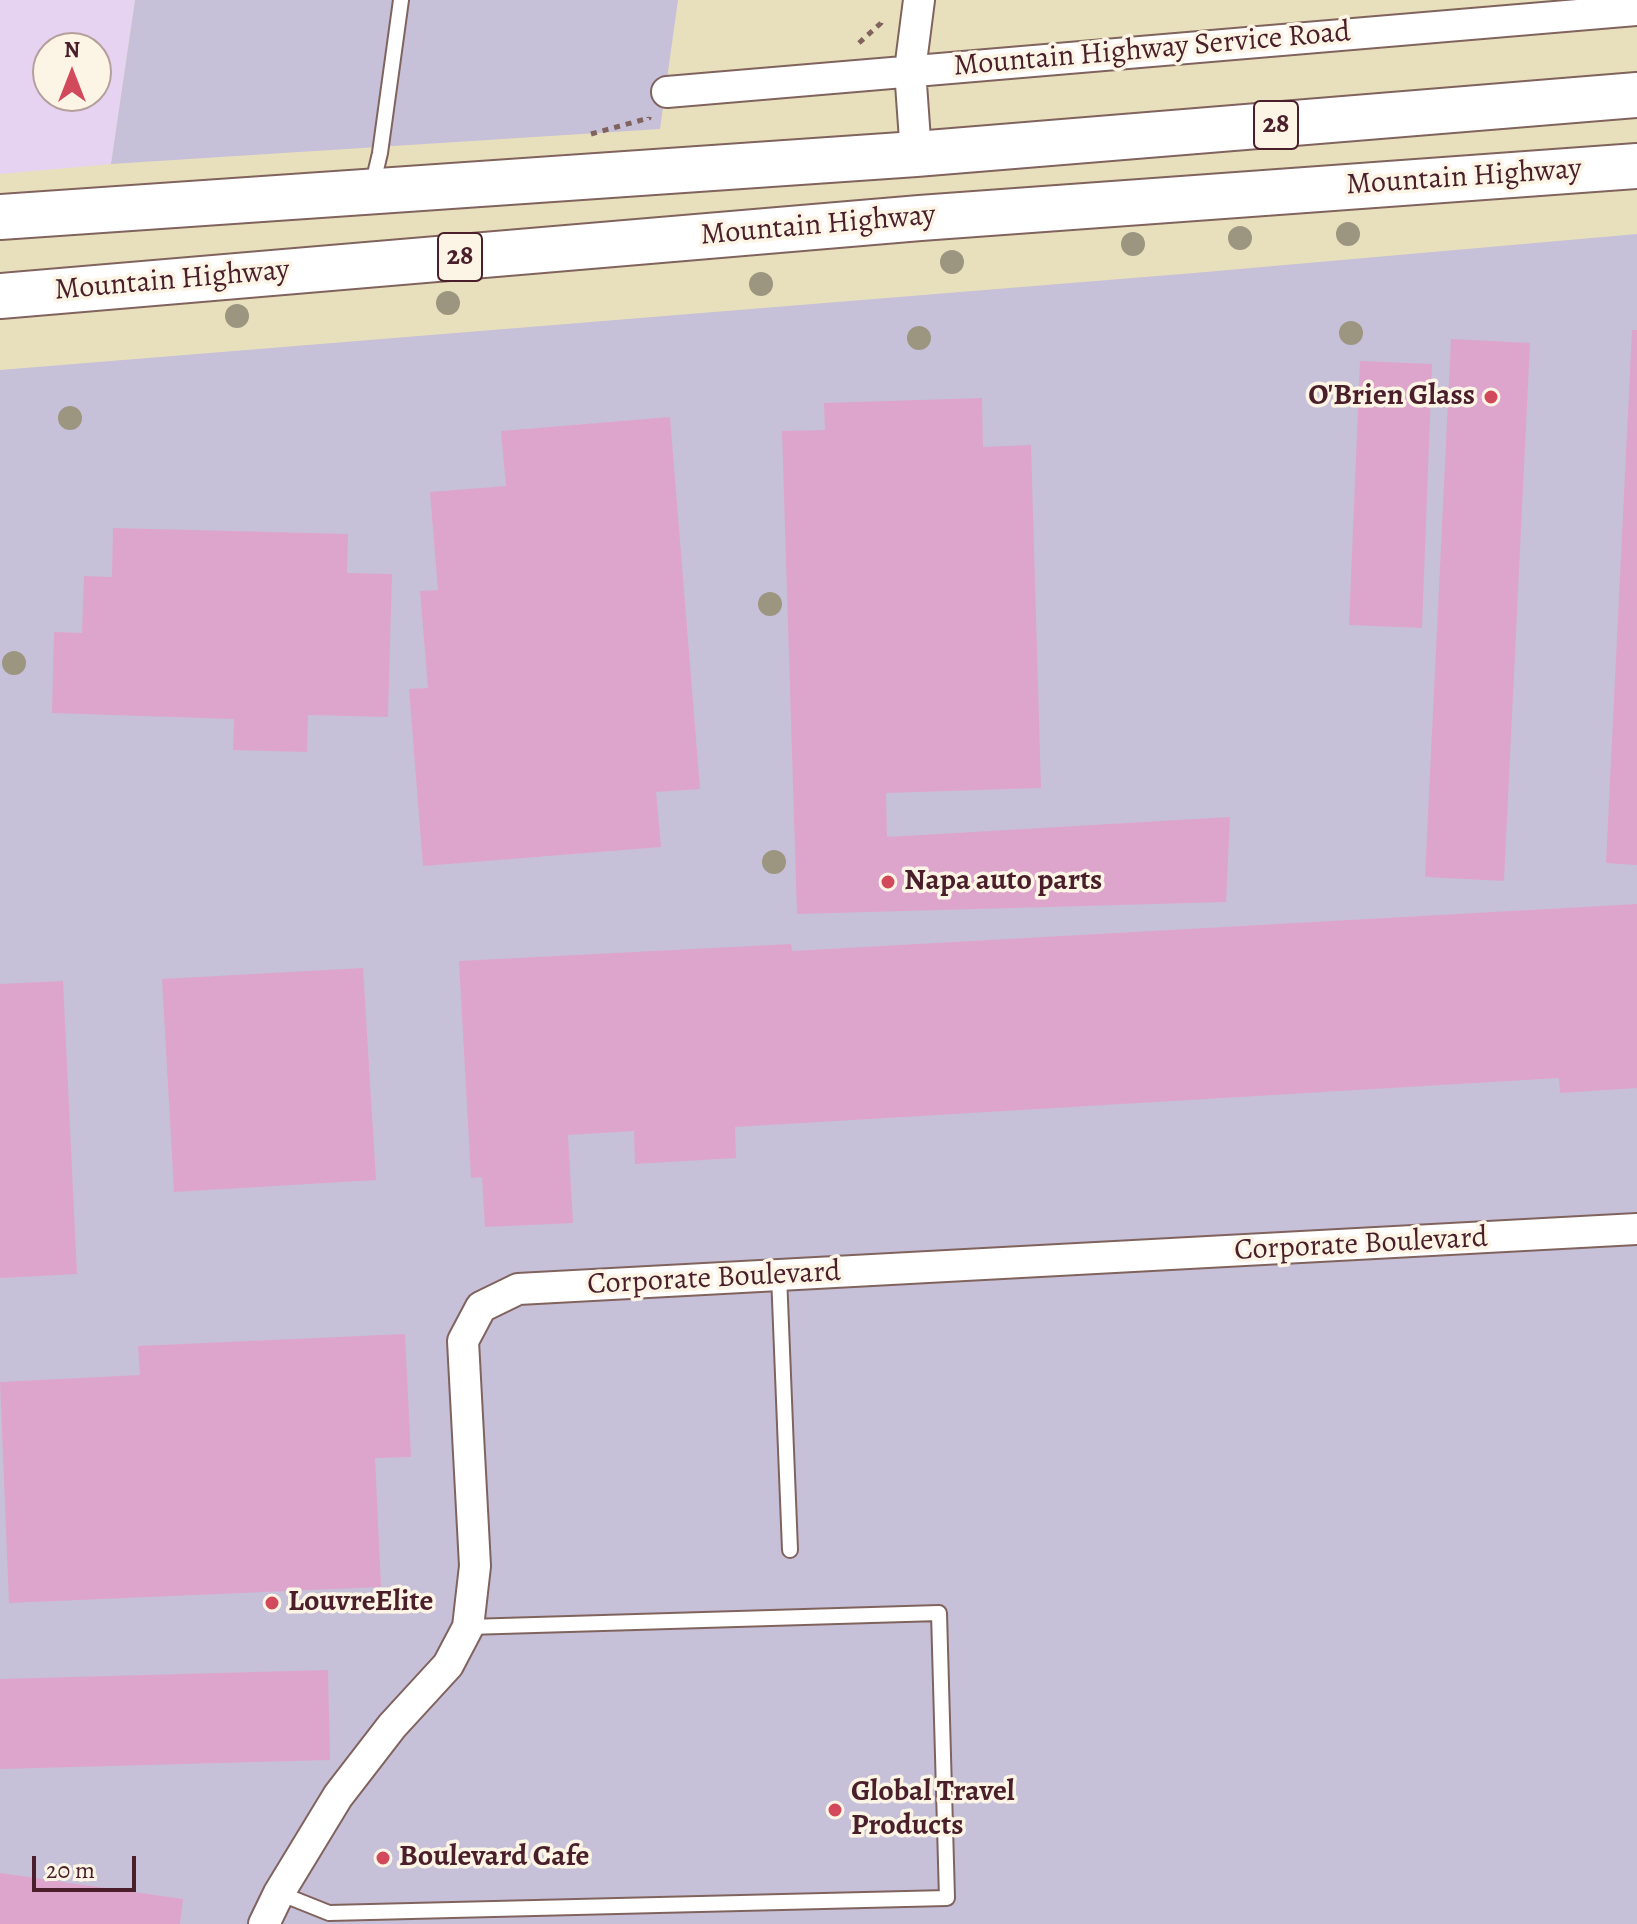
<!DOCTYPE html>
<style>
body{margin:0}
#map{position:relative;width:1637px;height:1924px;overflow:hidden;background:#e8e0bc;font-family:Alegreya,serif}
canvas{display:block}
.north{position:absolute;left:32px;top:32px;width:80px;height:80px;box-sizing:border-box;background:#fcf5e5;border:2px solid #b59f9b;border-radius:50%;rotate:0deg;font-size:22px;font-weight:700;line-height:32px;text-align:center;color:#4a1f2b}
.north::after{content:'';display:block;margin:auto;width:28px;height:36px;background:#d1495b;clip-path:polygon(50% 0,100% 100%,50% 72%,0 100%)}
.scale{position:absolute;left:32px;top:1856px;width:104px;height:36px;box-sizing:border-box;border:4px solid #4a1f2b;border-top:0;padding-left:10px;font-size:24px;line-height:28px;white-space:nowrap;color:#4a1f2b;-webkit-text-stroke:6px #fcf5e5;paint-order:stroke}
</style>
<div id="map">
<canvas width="1637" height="1924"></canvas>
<div class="north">N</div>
<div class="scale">20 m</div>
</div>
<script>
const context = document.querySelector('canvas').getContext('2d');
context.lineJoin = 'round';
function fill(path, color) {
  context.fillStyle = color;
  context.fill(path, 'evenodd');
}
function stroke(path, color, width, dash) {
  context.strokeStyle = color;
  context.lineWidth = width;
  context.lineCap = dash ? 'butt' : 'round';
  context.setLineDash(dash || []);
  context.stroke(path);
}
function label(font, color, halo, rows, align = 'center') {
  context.font = font + ' Alegreya,serif';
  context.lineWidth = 7;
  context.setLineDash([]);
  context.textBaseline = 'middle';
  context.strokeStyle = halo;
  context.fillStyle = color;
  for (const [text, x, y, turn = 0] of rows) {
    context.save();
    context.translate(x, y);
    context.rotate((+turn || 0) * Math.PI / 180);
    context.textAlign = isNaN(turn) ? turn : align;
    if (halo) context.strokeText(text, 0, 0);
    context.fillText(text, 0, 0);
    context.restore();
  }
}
fill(new Path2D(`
 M 0,0 L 135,0 L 111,164 L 0,174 ZM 48,48 L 96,48 L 96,96 L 48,96 Z`), '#e5d3f1');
fill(new Path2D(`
 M 135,0 L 678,0 L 660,129 L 111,164 Z
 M 1637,234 L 1637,1924 L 0,1924 L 0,370 L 1194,273 Z`), '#c7c0d9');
fill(new Path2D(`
 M 1632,330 L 1637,330 L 1637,865 L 1606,863 Z
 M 1451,339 L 1530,343 L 1504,881 L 1425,877 Z
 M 1360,361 L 1432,364 L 1422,628 L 1349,625 Z
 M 982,398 L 983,447 L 1031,445 L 1041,788 L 886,793 L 887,837 L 1230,817 L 1226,902 L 797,914 L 782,431 L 825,430 L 824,403 Z
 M 670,417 L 700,789 L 656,792 L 661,847 L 423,866 L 409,689 L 428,688 L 420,591 L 438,590 L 430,492 L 506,486 L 501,431 Z
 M 113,528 L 348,534 L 347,573 L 392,574 L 388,717 L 308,715 L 307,752 L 233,750 L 234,719 L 52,713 L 54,632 L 82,633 L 84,576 L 112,577 Z
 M 1637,904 L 1637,1088 L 1560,1093 L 1559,1078 L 735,1127 L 736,1158 L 635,1164 L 634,1131 L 568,1135 L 573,1223 L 485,1227 L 482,1177 L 471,1178 L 459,961 L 791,944 L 792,951 Z
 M 363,968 L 376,1180 L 174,1192 L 162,979 Z
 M 63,981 L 77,1274 L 0,1278 L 0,984 Z
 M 405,1334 L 411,1457 L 375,1458 L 381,1587 L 9,1603 L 0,1382 L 140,1375 L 138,1346 Z
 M 328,1670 L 330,1760 L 0,1769 L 0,1679 Z
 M 0,1873 L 183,1899 L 180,1924 L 0,1924 Z`), '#dda5cc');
const lane = new Path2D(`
 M 372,187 L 380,153 L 401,0
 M 779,1275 L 790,1550
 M 279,1893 L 329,1913 L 947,1898 L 939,1613 L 468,1627`);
const street = new Path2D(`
 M 667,92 L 1637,10
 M 916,154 L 910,70 L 919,0
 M 264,1924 L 279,1893 L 338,1796 L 392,1726 L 448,1665 L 468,1627 L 475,1566 L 463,1341 L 481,1307 L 518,1289 L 1637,1229`);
const primary = new Path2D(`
 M 0,217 L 916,154 L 1637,95
 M 0,296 L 920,218 L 1637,166`);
stroke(lane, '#81635e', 18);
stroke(street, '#81635e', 34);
stroke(primary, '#81635e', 48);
stroke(new Path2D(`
 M 859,43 L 881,23 L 882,19
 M 591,134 L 649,118 L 649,117`), '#81635e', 5, [6, 6]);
stroke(lane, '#fff', 14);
stroke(street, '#fff', 30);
stroke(primary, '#fff', 44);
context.fillStyle = '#9c9580';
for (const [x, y] of [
 [1348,234],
 [1240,238],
 [1133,244],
 [952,262],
 [761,284],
 [448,303],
 [237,316],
 [1351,333],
 [919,338],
 [70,418],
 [770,604],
 [14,663],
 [774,862]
]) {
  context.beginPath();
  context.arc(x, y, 12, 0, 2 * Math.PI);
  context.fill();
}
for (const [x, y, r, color] of [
 [1491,397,8,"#d1495b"],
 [888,882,8,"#d1495b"],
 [272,1603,8,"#d1495b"],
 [835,1810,8,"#d1495b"],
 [383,1858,8,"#d1495b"]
]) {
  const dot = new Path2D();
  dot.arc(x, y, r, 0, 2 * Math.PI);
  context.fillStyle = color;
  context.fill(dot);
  stroke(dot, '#fcf5e5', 3);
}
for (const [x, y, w] of [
 [1276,125,44],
 [460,257,44]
]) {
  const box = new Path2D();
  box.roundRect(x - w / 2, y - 24, w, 48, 6);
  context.fillStyle = '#fcf5e5';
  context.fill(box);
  stroke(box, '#4a1f2b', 2);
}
label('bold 28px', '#4a1f2b', null, [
 ["28",1276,125],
 ["28",460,257]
]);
label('30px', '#4a1f2b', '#fcf5e5', [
 ["Mountain Highway Service Road",1152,50,-5],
 ["Mountain Highway",1464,178,-4],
 ["Mountain Highway",818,226,-5],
 ["Mountain Highway",172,281,-5],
 ["Corporate Boulevard",1361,1245,-3],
 ["Corporate Boulevard",714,1279,-3]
]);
label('bold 30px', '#4a1f2b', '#fcf5e5', [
 ["O'Brien Glass",1475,397,"right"],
 ["Napa auto parts",904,882],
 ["LouvreElite",288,1603],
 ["Global Travel",851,1793],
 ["Products",851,1827],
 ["Boulevard Cafe",399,1858]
], 'left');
</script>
